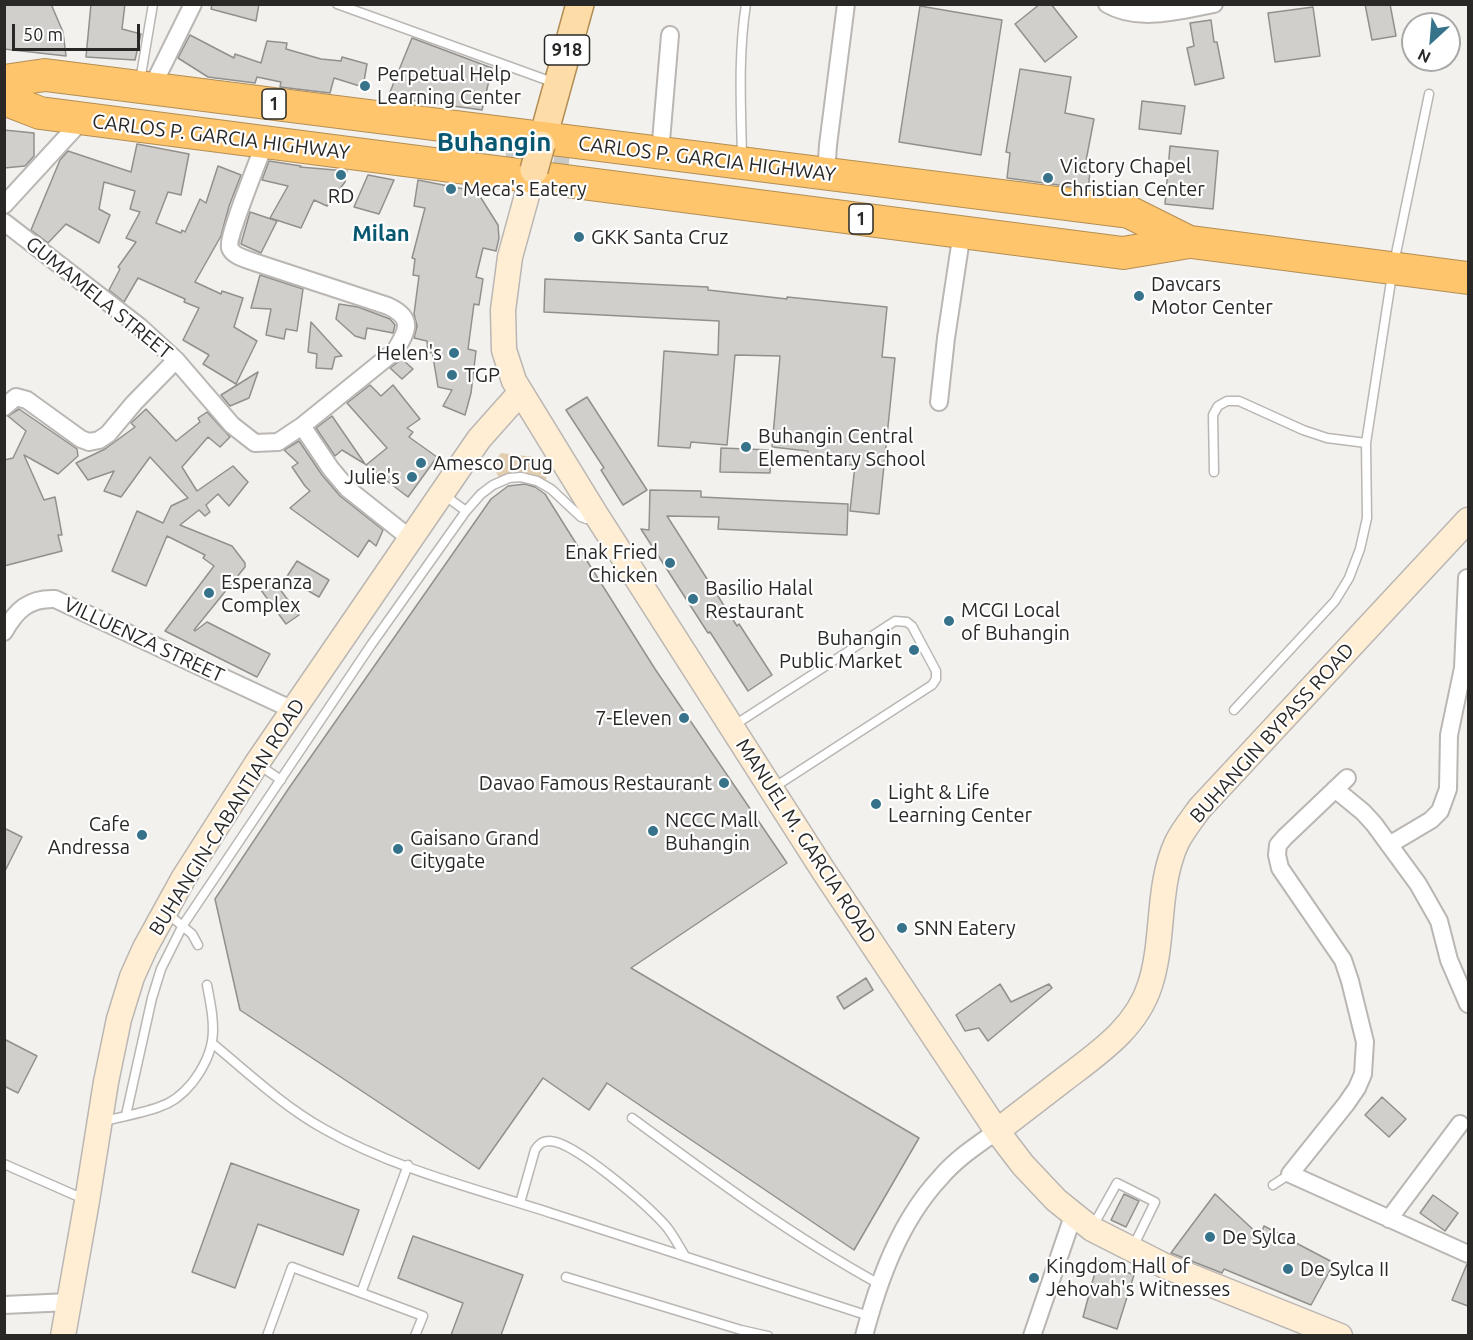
<!DOCTYPE html>
<style>
body{margin:0}
#map{position:relative;width:1473px;height:1340px;overflow:hidden;background:#f3f1ed;font-family:Ubuntu,sans-serif}
canvas{display:block}
.frame{position:absolute;inset:0;border:6px solid #292826;pointer-events:none}
.north{position:absolute;left:1401px;top:12px;width:60px;height:60px;box-sizing:border-box;background:#fff;border:2px solid #a9a9a8;border-radius:50%;rotate:206deg;font-size:16px;font-weight:700;line-height:24px;text-align:center;color:#292826}
.north::after{content:'';display:block;margin:auto;width:21px;height:27px;background:#36728a;clip-path:polygon(50% 0,100% 100%,50% 72%,0 100%)}
.scale{position:absolute;left:12px;top:24px;width:128px;height:27px;box-sizing:border-box;border:3px solid #292826;border-top:0;padding-left:8px;font-size:18px;line-height:21px;white-space:nowrap;color:#292826;-webkit-text-stroke:4px #fff;paint-order:stroke}
</style>
<div id="map">
<canvas width="1473" height="1340"></canvas>
<div class="frame"></div>
<div class="north">N</div>
<div class="scale">50 m</div>
</div>
<script>
const context = document.querySelector('canvas').getContext('2d');
context.lineJoin = 'round';
function fill(path, color) {
  context.fillStyle = color;
  context.fill(path, 'evenodd');
}
function stroke(path, color, width, dash) {
  context.strokeStyle = color;
  context.lineWidth = width;
  context.lineCap = dash ? 'butt' : 'round';
  context.setLineDash(dash || []);
  context.stroke(path);
}
function label(font, color, halo, rows, align = 'center') {
  context.font = font + ' Ubuntu,sans-serif';
  context.lineWidth = 4.5;
  context.setLineDash([]);
  context.textBaseline = 'middle';
  context.strokeStyle = halo;
  context.fillStyle = color;
  for (const [text, x, y, turn = 0] of rows) {
    context.save();
    context.translate(x, y);
    context.rotate((+turn || 0) * Math.PI / 180);
    context.textAlign = isNaN(turn) ? turn : align;
    if (halo) context.strokeText(text, 0, 0);
    context.fillText(text, 0, 0);
    context.restore();
  }
}
fill(new Path2D(`
 M 501,453 L 534,457 L 547,479 L 542,481 L 516,472 L 499,478 L 492,464 Z`), '#e2cdae');
const building = new Path2D(`
 M 4,4 L 51,4 L 63,32 L 66,56 L 4,49 Z
 M 91,4 L 125,4 L 122,29 L 141,34 L 135,60 L 86,57 Z
 M 212,4 L 259,4 L 256,21 L 211,9 Z
 M 1040,4 L 1051,4 L 1077,37 L 1045,62 L 1015,24 Z
 M 1365,4 L 1390,4 L 1396,36 L 1372,40 Z
 M 920,6 L 1002,20 L 981,155 L 899,142 Z
 M 1313,7 L 1320,56 L 1275,62 L 1268,13 Z
 M 1211,20 L 1214,42 L 1217,42 L 1224,78 L 1195,85 L 1187,48 L 1194,46 L 1190,23 Z
 M 190,35 L 234,58 L 235,54 L 261,63 L 267,41 L 287,43 L 286,49 L 321,59 L 341,61 L 342,57 L 367,64 L 363,87 L 334,78 L 330,93 L 280,87 L 281,82 L 257,77 L 255,83 L 208,77 L 178,58 Z
 M 412,38 L 492,68 L 482,110 L 388,97 Z
 M 1020,69 L 1071,77 L 1065,113 L 1094,119 L 1084,171 L 1090,172 L 1088,189 L 1007,178 L 1010,153 L 1006,152 Z
 M 1142,101 L 1185,106 L 1181,134 L 1139,129 Z
 M 4,130 L 34,133 L 34,156 L 25,166 L 4,168 Z
 M 137,144 L 189,154 L 181,195 L 168,192 L 156,223 L 181,233 L 182,230 L 185,232 L 200,199 L 206,203 L 218,166 L 241,175 L 229,206 L 221,236 L 195,282 L 221,294 L 222,291 L 243,298 L 234,327 L 257,341 L 236,384 L 203,364 L 209,355 L 183,340 L 199,308 L 184,302 L 185,299 L 138,278 L 124,302 L 109,290 L 120,269 L 118,267 L 136,242 L 126,238 L 140,212 L 130,209 L 135,191 L 104,182 L 99,209 L 110,215 L 99,243 L 66,224 L 48,243 L 31,230 L 60,160 L 68,151 L 131,172 Z
 M 1170,146 L 1218,151 L 1213,209 L 1165,204 Z
 M 269,161 L 301,166 L 300,167 L 347,171 L 345,182 L 327,206 L 314,200 L 301,228 L 270,218 L 288,186 L 262,180 Z
 M 368,175 L 394,180 L 379,214 L 354,207 Z
 M 418,180 L 474,191 L 481,198 L 498,225 L 499,238 L 496,251 L 483,248 L 476,277 L 483,279 L 479,305 L 474,304 L 468,349 L 476,351 L 471,393 L 465,415 L 443,406 L 452,390 L 438,387 L 432,351 L 428,355 L 427,341 L 414,338 L 417,326 L 414,314 L 419,276 L 413,275 L 415,259 L 412,258 L 425,208 L 414,206 Z
 M 250,212 L 277,221 L 261,253 L 241,244 Z
 M 260,275 L 303,289 L 297,331 L 286,329 L 284,339 L 266,335 L 271,309 L 251,308 Z
 M 545,279 L 708,287 L 708,290 L 787,299 L 787,297 L 887,307 L 882,357 L 895,358 L 879,514 L 850,511 L 855,465 L 807,462 L 808,451 L 772,447 L 780,356 L 735,355 L 727,445 L 691,442 L 690,448 L 658,446 L 664,351 L 718,355 L 719,321 L 544,312 Z
 M 339,304 L 358,307 L 390,319 L 395,325 L 393,333 L 367,328 L 365,339 L 355,336 L 336,319 Z
 M 311,322 L 342,356 L 335,357 L 332,369 L 316,368 L 317,354 L 308,352 Z
 M 402,359 L 413,369 L 402,379 L 390,368 Z
 M 258,372 L 249,398 L 230,406 L 221,395 Z
 M 370,385 L 381,396 L 393,385 L 420,419 L 407,428 L 413,432 L 409,437 L 437,457 L 408,497 L 366,465 L 387,448 L 347,403 Z
 M 587,397 L 647,490 L 623,505 L 601,470 L 604,468 L 566,410 Z
 M 19,409 L 77,449 L 78,456 L 58,474 L 24,455 L 44,500 L 55,497 L 62,535 L 58,535 L 62,551 L 4,566 L 4,460 L 13,458 L 26,431 L 8,416 Z
 M 146,409 L 176,441 L 200,422 L 198,418 L 207,412 L 230,437 L 220,447 L 208,437 L 182,467 L 197,491 L 233,466 L 248,482 L 229,506 L 218,494 L 206,505 L 210,512 L 205,516 L 199,510 L 180,525 L 232,546 L 245,563 L 245,567 L 194,630 L 195,631 L 207,622 L 270,654 L 257,677 L 165,631 L 214,566 L 203,558 L 205,555 L 167,536 L 146,586 L 112,571 L 137,511 L 163,523 L 171,506 L 188,498 L 150,457 L 121,497 L 104,491 L 114,471 L 88,480 L 76,463 L 105,449 L 135,427 L 131,423 Z
 M 332,416 L 365,464 L 342,450 L 335,456 L 316,428 Z
 M 299,441 L 322,475 L 340,496 L 383,530 L 376,546 L 369,540 L 358,557 L 290,508 L 310,491 L 305,486 L 292,467 L 298,463 L 284,450 Z
 M 721,448 L 771,450 L 770,473 L 720,472 Z
 M 525,484 L 535,487 L 545,494 L 655,669 L 787,863 L 631,968 L 919,1138 L 854,1250 L 607,1083 L 589,1110 L 543,1078 L 479,1169 L 240,1010 L 215,899 L 289,788 L 491,499 L 508,486 Z
 M 650,490 L 701,491 L 701,497 L 848,504 L 847,535 L 718,529 L 719,517 L 667,516 L 737,626 L 739,624 L 772,675 L 748,691 L 710,632 L 708,633 L 641,529 L 649,530 Z
 M 297,561 L 329,580 L 319,597 L 286,578 Z
 M 271,577 L 299,615 L 286,624 L 258,586 Z
 M 4,828 L 22,837 L 4,873 Z
 M 866,978 L 873,990 L 844,1009 L 837,997 Z
 M 1000,984 L 1011,1002 L 1049,984 L 1052,988 L 988,1041 L 979,1028 L 965,1031 L 956,1015 Z
 M 4,1039 L 37,1056 L 18,1093 L 4,1086 Z
 M 1382,1097 L 1406,1119 L 1389,1137 L 1365,1115 Z
 M 231,1163 L 359,1210 L 343,1255 L 258,1224 L 235,1288 L 192,1272 Z
 M 1124,1194 L 1139,1201 L 1126,1227 L 1111,1220 Z
 M 1215,1194 L 1260,1236 L 1264,1226 L 1334,1263 L 1311,1305 L 1224,1269 L 1222,1273 L 1171,1253 Z
 M 1433,1195 L 1458,1213 L 1445,1231 L 1420,1213 Z
 M 413,1236 L 523,1275 L 501,1335 L 451,1335 L 463,1303 L 398,1278 Z
 M 1098,1261 L 1134,1275 L 1117,1329 L 1083,1317 Z
 M 1467,1264 L 1468,1264 L 1468,1306 L 1452,1300 Z`);
fill(building, '#d1cfcb');
stroke(building, '#92908d', 1.5);
stroke(new Path2D(`
 M 506,154 L 569,162`), '#cbc9c5', 32, [32, 16]);
const lane = new Path2D(`
 M 337,4 L 555,83
 M 140,81 L 153,4
 M 742,157 C 741,106 738,55 746,4
 M 1214,472 L 1213,415 L 1218,406 L 1227,401 L 1239,401 L 1303,430 L 1327,438 L 1366,443
 M 444,495 L 466,511
 M 1234,710 L 1335,601 L 1349,578 L 1360,549 L 1367,518 L 1366,443 L 1393,268 L 1429,94
 M 733,726 L 895,621 L 907,622 L 912,626 L 936,671 L 936,679 L 932,685 L 773,788
 M 259,765 L 281,780
 M 168,914 L 192,934 L 198,945
 M 212,1043 C 248,1073 283,1106 324,1129 C 394,1169 477,1189 554,1214 C 659,1247 764,1283 869,1316
 M 126,1115 L 152,998 L 161,969 L 183,925 L 371,645 L 466,511 L 481,494 L 493,485 L 509,478 L 521,477 L 537,481 L 551,489 L 581,517 L 586,519 L 594,514
 M 632,1118 C 712,1177 792,1236 879,1284
 M 104,1121 C 121,1117 142,1113 159,1107 C 172,1103 183,1094 192,1083 C 219,1048 215,1026 207,985
 M 4,1164 L 86,1200
 M 1273,1185 L 1290,1174
 M 520,1203 L 535,1150 C 539,1144 542,1141 550,1141 C 575,1142 647,1205 665,1225 C 673,1234 678,1245 685,1256
 M 1093,1226 L 1117,1183 L 1155,1202 L 1133,1247
 M 566,1277 L 741,1330 L 768,1336
 M 361,1293 L 408,1165
 M 267,1336 L 292,1267 L 423,1316 L 415,1336`);
const street = new Path2D(`
 M 1107,4 C 1139,23 1181,10 1214,4
 M 151,89 L 193,4
 M 660,153 L 670,35
 M 826,174 L 828,145 L 846,4
 M 4,205 L 83,119
 M 4,222 L 140,327 L 176,360 L 232,425 L 255,443 L 278,442 L 302,426 L 395,351 C 408,330 414,318 388,306 L 254,262 C 246,259 233,256 230,248 C 226,239 260,157 265,142
 M 939,402 L 946,338 L 962,232
 M 4,407 L 16,397 L 27,400 L 81,439 L 89,442 L 99,440 L 108,434 L 134,403 L 176,360
 M 302,426 L 331,469 L 348,489 L 411,539
 M 4,632 C 16,610 29,598 55,599 L 293,710
 M 1347,778 L 1285,837 L 1278,845 L 1277,855 L 1280,868 L 1343,960 L 1350,981 L 1365,1042 L 1363,1074 L 1357,1088 L 1346,1104 L 1290,1174 L 1468,1254
 M 1335,789 L 1363,812 L 1374,824 L 1418,884 L 1439,921 L 1449,960 L 1468,1004
 M 1389,845 L 1431,820 L 1440,811 L 1448,789 L 1449,735 L 1463,668 L 1467,578
 M 1389,1219 L 1460,1124
 M 4,1305 L 69,1302
 M 864,1336 C 879,1279 900,1221 940,1178 C 956,1159 977,1145 997,1131
 M 1032,1336 L 1073,1216`);
const secondary = new Path2D(`
 M 532,177 L 510,257 L 503,310 L 504,350 L 514,381 L 595,513 L 823,870 L 997,1131 L 1023,1165 L 1056,1200 L 1092,1229 L 1165,1266 L 1340,1336
 M 997,1131 C 1019,1114 1041,1097 1062,1081 C 1097,1054 1136,1029 1150,985 C 1165,939 1156,887 1177,842 C 1183,830 1192,819 1200,808 L 1468,520
 M 63,1336 L 87,1201 L 106,1082 L 119,1019 L 132,977 L 145,948 L 183,879 L 257,763 L 479,439 L 520,393`);
const primary = new Path2D(`
 M 541,145 L 580,4`);
const highway = new Path2D(`
 M 4,81 L 45,75 L 1129,212 L 1189,242
 M 4,99 L 40,113 L 1123,253 L 1189,242
 M 1168,239 L 1468,278`);
stroke(lane, '#b9b6b3', 11);
stroke(street, '#b9b6b3', 20);
stroke(secondary, '#b9b6b3', 27);
stroke(primary, '#b38e54', 30);
stroke(highway, '#b38e54', 34);
stroke(lane, '#fff', 8);
stroke(street, '#fff', 16);
stroke(secondary, '#ffeed3', 24);
stroke(primary, '#fedca7', 27);
stroke(highway, '#fec56c', 32);
const primaryBridge = new Path2D(`
 M 534,170 L 541,145`);
stroke(primaryBridge, '#b38e54', 30, []);
stroke(primaryBridge, '#fedca7', 27);
for (const [x, y, r, color] of [
 [365,86,6,"#36728a"],
 [341,175,6,"#36728a"],
 [1048,178,6,"#36728a"],
 [451,189,6,"#36728a"],
 [579,237,6,"#36728a"],
 [1139,296,6,"#36728a"],
 [454,353,6,"#36728a"],
 [452,375,6,"#36728a"],
 [746,447,6,"#36728a"],
 [421,463,6,"#36728a"],
 [412,477,6,"#36728a"],
 [670,563,6,"#36728a"],
 [209,593,6,"#36728a"],
 [693,599,6,"#36728a"],
 [949,621,6,"#36728a"],
 [914,650,6,"#36728a"],
 [684,718,6,"#36728a"],
 [724,783,6,"#36728a"],
 [876,804,6,"#36728a"],
 [653,831,6,"#36728a"],
 [142,835,6,"#36728a"],
 [398,849,6,"#36728a"],
 [902,928,6,"#36728a"],
 [1210,1237,6,"#36728a"],
 [1288,1269,6,"#36728a"],
 [1034,1278,6,"#36728a"]
]) {
  const dot = new Path2D();
  dot.arc(x, y, r, 0, 2 * Math.PI);
  context.fillStyle = color;
  context.fill(dot);
  stroke(dot, '#fff', 2);
}
for (const [x, y, w] of [
 [567,50,45],
 [274,104,24],
 [861,219,24]
]) {
  const box = new Path2D();
  box.roundRect(x - w / 2, y - 15, w, 30, 4.5);
  context.fillStyle = '#fff';
  context.fill(box);
  stroke(box, '#292826', 1.5);
}
label('bold 18px', '#292826', null, [
 ["918",567,50],
 ["1",274,104],
 ["1",861,219]
]);
label('20px', '#292826', '#fff', [
 ["Perpetual Help",377,74],
 ["Learning Center",377,97],
 ["Victory Chapel",1060,166],
 ["Christian Center",1060,189],
 ["Meca's Eatery",463,189],
 ["RD",341,196,"center"],
 ["GKK Santa Cruz",591,237],
 ["Davcars",1151,284],
 ["Motor Center",1151,307],
 ["Helen's",442,353,"right"],
 ["TGP",464,375],
 ["Buhangin Central",758,436],
 ["Elementary School",758,459],
 ["Amesco Drug",433,463],
 ["Julie's",400,477,"right"],
 ["Enak Fried",658,552,"right"],
 ["Chicken",658,575,"right"],
 ["Esperanza",221,582],
 ["Complex",221,605],
 ["Basilio Halal",705,588],
 ["Restaurant",705,611],
 ["MCGI Local",961,610],
 ["of Buhangin",961,633],
 ["Buhangin",902,638,"right"],
 ["Public Market",902,661,"right"],
 ["7-Eleven",672,718,"right"],
 ["Davao Famous Restaurant",712,783,"right"],
 ["Light & Life",888,792],
 ["Learning Center",888,815],
 ["NCCC Mall",665,820],
 ["Buhangin",665,843],
 ["Cafe",130,824,"right"],
 ["Andressa",130,847,"right"],
 ["Gaisano Grand",410,838],
 ["Citygate",410,861],
 ["SNN Eatery",914,928],
 ["De Sylca",1222,1237],
 ["Kingdom Hall of",1046,1266],
 ["Jehovah's Witnesses",1046,1289],
 ["De Sylca II",1300,1269]
], 'left');
label('20px', '#292826', '#fff', [
 ["CARLOS P. GARCIA HIGHWAY",221,137,7],
 ["CARLOS P. GARCIA HIGHWAY",707,159,7],
 ["GUMAMELA STREET",99,298,39],
 ["VILLUENZA STREET",144,640,25],
 ["BUHANGIN BYPASS ROAD",1272,733,-48],
 ["BUHANGIN-CABANTIAN ROAD",227,817,-58],
 ["MANUEL M. GARCIA ROAD",806,841,57]
]);
label('bold 22px', '#075771', '#fff', [
 ["Milan",381,234]
]);
label('bold 26px', '#075771', '#fff', [
 ["Buhangin",494,142]
]);
</script>
